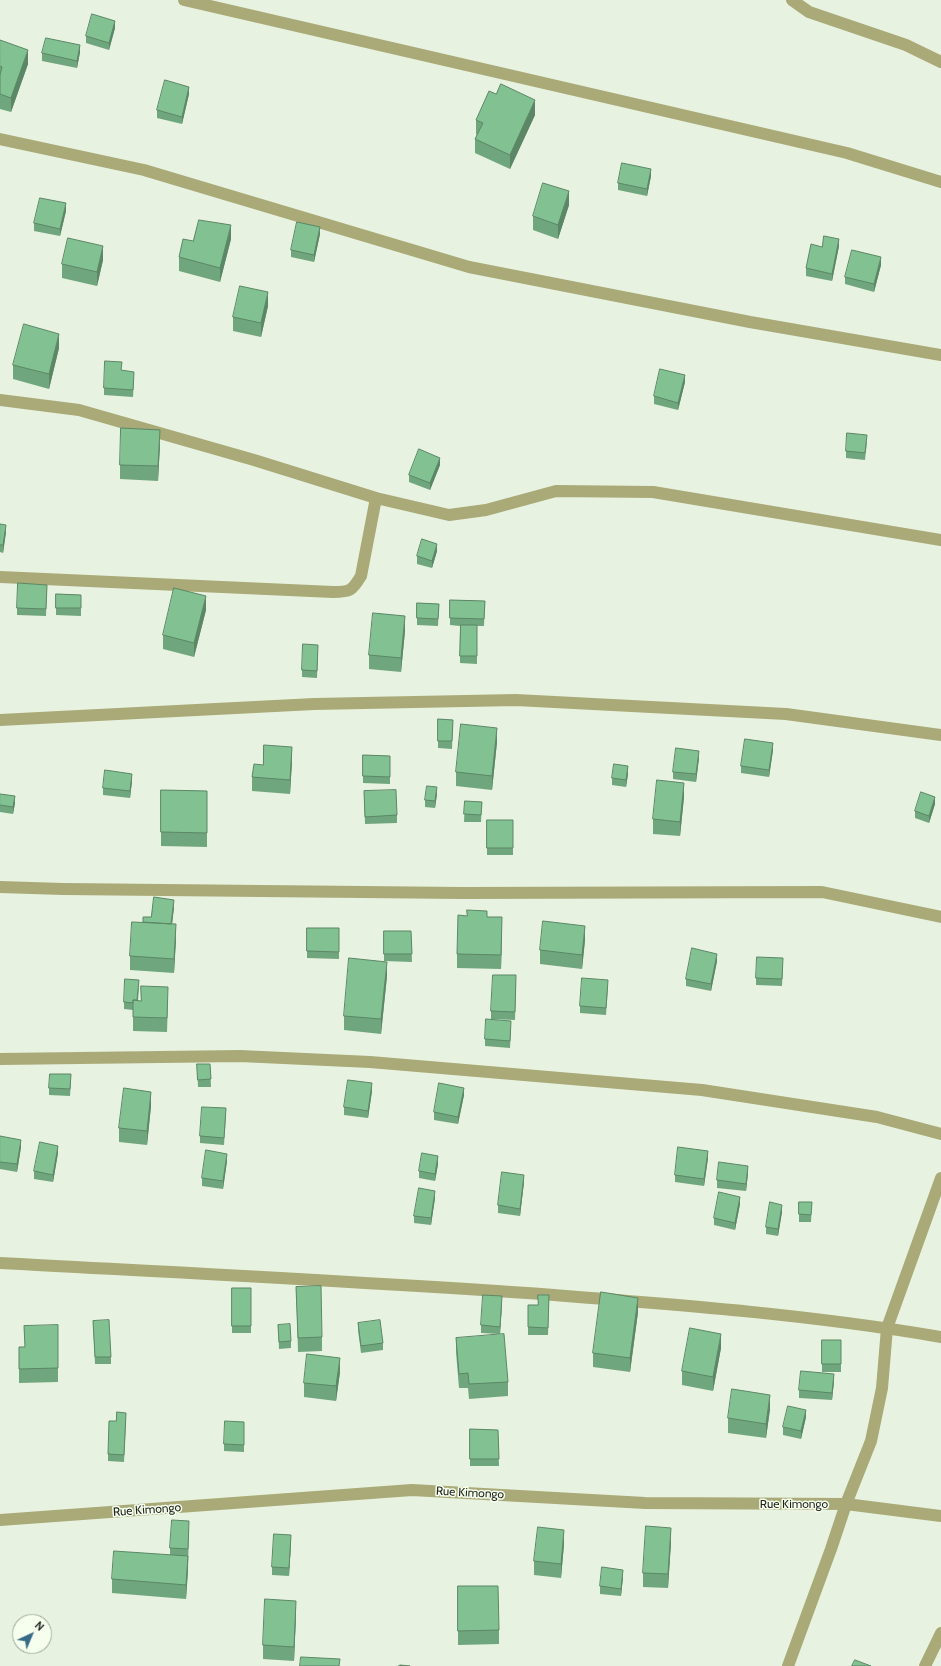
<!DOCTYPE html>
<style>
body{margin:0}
#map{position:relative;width:941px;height:1666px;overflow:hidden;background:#e8f2e0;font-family:Cabin,sans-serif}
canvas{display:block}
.north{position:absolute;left:12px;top:1614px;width:40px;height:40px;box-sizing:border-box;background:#f6ffee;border:1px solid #a0a79a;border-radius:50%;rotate:44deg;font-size:11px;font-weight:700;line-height:16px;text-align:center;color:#1f221c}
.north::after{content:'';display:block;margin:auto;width:14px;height:18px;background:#366a86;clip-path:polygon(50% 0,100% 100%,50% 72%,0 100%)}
</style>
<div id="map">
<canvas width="941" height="1666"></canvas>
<div class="north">N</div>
</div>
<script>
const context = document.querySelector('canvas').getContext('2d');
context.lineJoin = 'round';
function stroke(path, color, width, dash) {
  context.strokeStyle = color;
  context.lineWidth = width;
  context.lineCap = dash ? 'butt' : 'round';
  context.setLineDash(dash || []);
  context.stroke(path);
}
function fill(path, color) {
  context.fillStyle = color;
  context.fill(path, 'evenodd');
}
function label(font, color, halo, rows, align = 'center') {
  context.font = font + ' Cabin,sans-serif';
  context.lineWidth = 3;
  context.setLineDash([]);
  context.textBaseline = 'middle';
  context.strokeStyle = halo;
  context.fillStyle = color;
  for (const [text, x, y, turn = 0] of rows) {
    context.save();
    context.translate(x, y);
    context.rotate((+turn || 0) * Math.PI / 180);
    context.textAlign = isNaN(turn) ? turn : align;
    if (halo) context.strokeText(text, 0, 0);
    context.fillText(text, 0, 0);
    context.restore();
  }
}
stroke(new Path2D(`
 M 184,0 L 847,153 L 941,182
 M 792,0 L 809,12 L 906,45 L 941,62
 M 0,139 L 144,170 L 469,267 L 750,322 L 941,355
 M 0,400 L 79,410 L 254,460 L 376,498 L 449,515 L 486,510 L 556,491 L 653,492 L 941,540
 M 0,577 L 333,592 C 350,592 352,591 361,576 L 376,498
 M 0,720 L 314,704 L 516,700 L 786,714 L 941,735
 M 0,887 L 63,889 L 461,893 L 822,892 L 941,917
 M 0,1059 L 240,1056 L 370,1062 L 702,1090 L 877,1117 L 941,1134
 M 0,1263 C 185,1273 370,1282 554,1295 C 683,1305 813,1315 941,1337
 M 0,1520 L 412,1490 L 645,1503 L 846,1504 L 941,1516
 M 788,1666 L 831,1549 L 846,1504 L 871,1441 L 882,1388 L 887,1328 L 941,1178
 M 925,1666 L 941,1633`), '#a9aa77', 12);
fill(new Path2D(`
 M 115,28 L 109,50 L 86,43 L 86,36 Z
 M 0,40 L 28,64 L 11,112 L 0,109 Z
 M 80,52 L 77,68 L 42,61 L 42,53 Z
 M 189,94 L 182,124 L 157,118 L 157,110 Z
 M 535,115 L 510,169 L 475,153 L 475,139 L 477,135 L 476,134 L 476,120 Z
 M 651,176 L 647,196 L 618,190 L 618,183 Z
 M 569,205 L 558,239 L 533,230 L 533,216 Z
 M 66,211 L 60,236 L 34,231 L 34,223 Z
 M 320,234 L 314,262 L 291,257 L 291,250 Z
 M 231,239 L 220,282 L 179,271 L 179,257 L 193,241 Z
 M 839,246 L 832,281 L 806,276 L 806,268 L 822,247 Z
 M 103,260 L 97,286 L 62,278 L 62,264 Z
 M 881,265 L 874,292 L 845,284 L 845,277 Z
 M 268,306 L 261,337 L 233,331 L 233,317 Z
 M 59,348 L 49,389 L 13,379 L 13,365 Z
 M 134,379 L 133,397 L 104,395 L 104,388 Z
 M 685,382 L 678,410 L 654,404 L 654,396 Z
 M 867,442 L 865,460 L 846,458 L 846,451 Z
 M 160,444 L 158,481 L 120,479 L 120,465 Z
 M 440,465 L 430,490 L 409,482 L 409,475 Z
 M 0,524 L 6,532 L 3,553 L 0,552 Z
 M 437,551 L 432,568 L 417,564 L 417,556 Z
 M 47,585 L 46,616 L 17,615 L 17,608 Z
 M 56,594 L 81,595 L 81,616 L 56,615 Z
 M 450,600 L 485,601 L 484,626 L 477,626 L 477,664 L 460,663 L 460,626 L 450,625 Z
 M 417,603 L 439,604 L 438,626 L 417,625 Z
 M 206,610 L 194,657 L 163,649 L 163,635 Z
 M 405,631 L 401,672 L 369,669 L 369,655 Z
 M 318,652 L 317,678 L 302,677 L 302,670 Z
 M 438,719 L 453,720 L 452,749 L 438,748 Z
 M 497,742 L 492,790 L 456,786 L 456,772 Z
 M 773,750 L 769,777 L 741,773 L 741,766 Z
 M 363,755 L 390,756 L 390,784 L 363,783 Z
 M 699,758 L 696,782 L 673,779 L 673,772 Z
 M 292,761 L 290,794 L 252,791 L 252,777 L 263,765 Z
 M 628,774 L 626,787 L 612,785 L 612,778 Z
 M 132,781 L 130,798 L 103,795 L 103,788 Z
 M 161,790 L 207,791 L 207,847 L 161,846 Z
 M 364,791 L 397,815 L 397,823 L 365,824 Z
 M 0,794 L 15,803 L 13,814 L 0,812 Z
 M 437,794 L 435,808 L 425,807 L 425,800 Z
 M 684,797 L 680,836 L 653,834 L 653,819 Z
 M 465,801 L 482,802 L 481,822 L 464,822 Z
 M 935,804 L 929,823 L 915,818 L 915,811 Z
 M 487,820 L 513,820 L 513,855 L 487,855 Z
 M 174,907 L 172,924 L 176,939 L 174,973 L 130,970 L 130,956 L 143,922 Z
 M 467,916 L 487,917 L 502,931 L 501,969 L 457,968 L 457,954 Z
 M 307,928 L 339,928 L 339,959 L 307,958 Z
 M 384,931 L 411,931 L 412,962 L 384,961 Z
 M 585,940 L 582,969 L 540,964 L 540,950 Z
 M 717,961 L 711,991 L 686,986 L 686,979 Z
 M 783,965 L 782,986 L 756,985 L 756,978 Z
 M 387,976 L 381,1034 L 344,1030 L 344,1016 Z
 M 516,982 L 515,1020 L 491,1019 L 491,1011 Z
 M 139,987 L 138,1001 L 168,1001 L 167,1032 L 133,1031 L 133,1010 L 124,1009 L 124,1002 Z
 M 608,987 L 606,1015 L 580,1013 L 580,1006 Z
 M 511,1028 L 510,1048 L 485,1046 L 485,1039 Z
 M 197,1064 L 210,1064 L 211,1087 L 198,1087 Z
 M 71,1082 L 70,1096 L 49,1095 L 49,1088 Z
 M 372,1091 L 368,1118 L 344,1115 L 344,1107 Z
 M 464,1095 L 458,1124 L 434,1120 L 434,1112 Z
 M 151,1106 L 147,1145 L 119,1142 L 119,1128 Z
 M 226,1115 L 224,1145 L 200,1143 L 200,1136 Z
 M 0,1136 L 21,1147 L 17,1172 L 0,1169 Z
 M 58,1153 L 53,1182 L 34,1179 L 34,1171 Z
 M 708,1158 L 704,1186 L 675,1182 L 675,1175 Z
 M 227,1161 L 223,1189 L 202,1186 L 202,1178 Z
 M 438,1164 L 435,1181 L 419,1178 L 419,1171 Z
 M 748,1173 L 746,1191 L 717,1188 L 717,1180 Z
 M 524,1182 L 520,1216 L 498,1213 L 498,1205 Z
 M 435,1198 L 431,1225 L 414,1223 L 414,1216 Z
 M 812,1202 L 811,1222 L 799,1222 L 799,1214 Z
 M 740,1204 L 735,1230 L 714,1225 L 714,1218 Z
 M 782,1212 L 778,1236 L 766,1234 L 766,1227 Z
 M 296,1287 L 322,1337 L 322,1351 L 298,1352 Z
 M 232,1288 L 251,1288 L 251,1333 L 232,1333 Z
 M 549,1295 L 548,1335 L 528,1335 L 528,1305 L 538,1305 Z
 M 502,1303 L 500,1334 L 481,1333 L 481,1325 Z
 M 638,1312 L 630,1372 L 593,1367 L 593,1353 Z
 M 93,1321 L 111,1357 L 111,1364 L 95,1364 Z
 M 358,1323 L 383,1343 L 383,1350 L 361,1353 L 358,1330 Z
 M 278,1325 L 291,1341 L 291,1348 L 279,1349 Z
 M 24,1326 L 58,1368 L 58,1382 L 19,1383 L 19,1347 L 25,1347 Z
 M 456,1338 L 508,1382 L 508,1396 L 469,1399 L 468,1388 L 459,1388 L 456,1352 Z
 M 822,1340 L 841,1340 L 841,1372 L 822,1372 Z
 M 721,1348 L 713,1391 L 682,1385 L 682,1371 Z
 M 340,1372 L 336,1401 L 304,1397 L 304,1383 Z
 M 834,1381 L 832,1400 L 799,1398 L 799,1390 Z
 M 770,1409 L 766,1438 L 728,1433 L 728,1418 Z
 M 806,1417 L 801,1439 L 783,1435 L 783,1427 Z
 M 126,1420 L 124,1462 L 108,1461 L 108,1454 L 116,1421 Z
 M 244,1422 L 244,1452 L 224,1451 L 224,1444 Z
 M 470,1429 L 498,1430 L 499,1466 L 470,1466 Z
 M 189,1528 L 188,1570 L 186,1599 L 112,1593 L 112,1579 L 170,1555 L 170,1548 Z
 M 291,1542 L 289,1576 L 272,1575 L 272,1567 Z
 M 671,1542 L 668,1588 L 643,1587 L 643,1573 Z
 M 564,1544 L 561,1578 L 534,1575 L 534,1561 Z
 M 623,1577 L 621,1596 L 600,1594 L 600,1586 Z
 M 458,1586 L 499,1630 L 499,1644 L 458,1645 Z
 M 296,1615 L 294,1661 L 263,1659 L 263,1645 Z`), '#70a67d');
fill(new Path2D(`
 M 115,21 L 115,28 L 109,50 L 109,43 Z
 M 80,45 L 80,52 L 77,68 L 77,61 Z
 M 28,50 L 28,64 L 11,112 L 11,98 Z
 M 189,87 L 189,94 L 182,124 L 182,117 Z
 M 535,100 L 535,115 L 510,169 L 510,155 Z
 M 651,169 L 651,176 L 647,196 L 647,189 Z
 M 569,191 L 569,205 L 558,239 L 558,225 Z
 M 66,203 L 66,211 L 60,236 L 60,229 Z
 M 231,225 L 231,239 L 220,282 L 220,268 Z
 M 320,227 L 320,234 L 314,262 L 314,255 Z
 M 839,239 L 839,246 L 832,281 L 832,274 Z
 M 103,246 L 103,260 L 97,286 L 97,272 Z
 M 881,257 L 881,265 L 874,292 L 874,284 Z
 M 268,292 L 268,306 L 261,337 L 261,323 Z
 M 59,334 L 59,348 L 49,389 L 49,374 Z
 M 685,375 L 685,382 L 678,410 L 678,403 Z
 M 160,430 L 160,444 L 158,481 L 158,466 Z
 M 440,458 L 440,465 L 430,490 L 430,483 Z
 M 6,525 L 6,532 L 3,553 L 3,545 Z
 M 437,544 L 437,551 L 432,568 L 432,561 Z
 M 206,596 L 206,610 L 194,657 L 194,643 Z
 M 405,616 L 405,631 L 401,672 L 401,658 Z
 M 497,728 L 497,742 L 492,790 L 492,776 Z
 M 773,743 L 773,750 L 769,777 L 769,770 Z
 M 292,747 L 292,761 L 290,794 L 290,780 Z
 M 699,751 L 699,758 L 696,782 L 696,774 Z
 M 628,766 L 628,774 L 626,787 L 626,780 Z
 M 132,774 L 132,781 L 130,798 L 130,791 Z
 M 684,783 L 684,797 L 680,836 L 680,822 Z
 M 437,787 L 437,794 L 435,808 L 435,801 Z
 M 15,796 L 15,803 L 13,814 L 13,807 Z
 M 935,797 L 935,804 L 929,823 L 929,816 Z
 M 174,900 L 174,907 L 171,933 L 171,926 Z
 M 502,917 L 502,931 L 501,969 L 501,955 Z
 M 176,924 L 176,939 L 174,973 L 174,959 Z
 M 585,926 L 585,940 L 582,969 L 582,955 Z
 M 717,954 L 717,961 L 711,991 L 711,984 Z
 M 387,962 L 387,976 L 381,1034 L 381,1019 Z
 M 372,1083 L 372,1091 L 368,1118 L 368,1111 Z
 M 464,1088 L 464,1095 L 458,1124 L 458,1117 Z
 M 151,1092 L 151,1106 L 147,1145 L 147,1131 Z
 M 21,1140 L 21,1147 L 17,1172 L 17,1164 Z
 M 58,1146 L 58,1153 L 53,1182 L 53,1175 Z
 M 708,1151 L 708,1158 L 704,1186 L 704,1179 Z
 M 227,1154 L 227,1161 L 223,1189 L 223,1181 Z
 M 438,1156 L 438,1164 L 435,1181 L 435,1174 Z
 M 748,1166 L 748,1173 L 746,1191 L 746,1184 Z
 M 524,1175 L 524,1182 L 520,1216 L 520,1209 Z
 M 435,1191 L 435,1198 L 431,1225 L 431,1218 Z
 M 740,1197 L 740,1204 L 735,1230 L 735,1223 Z
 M 782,1205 L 782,1212 L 778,1236 L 778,1229 Z
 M 502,1296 L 502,1303 L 500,1334 L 500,1327 Z
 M 638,1298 L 638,1312 L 630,1372 L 630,1358 Z
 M 721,1334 L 721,1348 L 713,1391 L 713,1377 Z
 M 340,1358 L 340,1372 L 336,1401 L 336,1386 Z
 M 834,1374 L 834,1381 L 832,1400 L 832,1393 Z
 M 770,1395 L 770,1409 L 766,1438 L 766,1424 Z
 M 806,1410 L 806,1417 L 801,1439 L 801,1431 Z
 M 671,1528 L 671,1542 L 668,1588 L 668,1574 Z
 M 564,1530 L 564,1544 L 561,1578 L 561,1564 Z
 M 291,1535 L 291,1542 L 289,1576 L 289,1568 Z
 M 188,1556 L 188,1570 L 186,1599 L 186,1585 Z
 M 623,1570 L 623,1577 L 621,1596 L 621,1589 Z
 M 296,1601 L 296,1615 L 294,1661 L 294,1647 Z`), '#5b8766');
const building = new Path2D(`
 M 92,14 L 115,21 L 109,43 L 86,36 Z
 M 46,38 L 80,45 L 77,61 L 42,53 Z
 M 0,40 L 28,50 L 11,98 L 0,94 L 0,75 L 2,67 L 0,66 Z
 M 165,80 L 189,87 L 182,117 L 157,110 Z
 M 501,84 L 535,100 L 510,155 L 475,139 L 483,123 L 476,120 L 489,91 L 496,94 Z
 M 622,163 L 651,169 L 647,189 L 618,183 Z
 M 543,183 L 569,191 L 558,225 L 533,216 Z
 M 40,198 L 66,203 L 60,229 L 34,223 Z
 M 199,220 L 231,225 L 220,268 L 179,257 L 183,239 L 193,241 Z
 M 297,222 L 320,227 L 314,255 L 291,250 Z
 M 824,236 L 839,239 L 832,274 L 806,268 L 811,244 L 822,247 Z
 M 68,238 L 103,246 L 97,272 L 62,264 Z
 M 852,250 L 881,257 L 874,284 L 845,277 Z
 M 240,286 L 268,292 L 261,323 L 233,317 Z
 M 24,324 L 59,334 L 49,374 L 13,365 Z
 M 105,361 L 122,362 L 121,370 L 134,372 L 133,390 L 104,388 Z
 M 660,369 L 685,375 L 678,403 L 654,396 Z
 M 121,428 L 160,430 L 158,466 L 120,465 Z
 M 847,433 L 867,435 L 865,453 L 846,451 Z
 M 419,449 L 440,458 L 430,483 L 409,475 Z
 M 0,524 L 6,525 L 3,545 L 0,545 Z
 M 422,539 L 437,544 L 432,561 L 417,556 Z
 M 18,583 L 47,585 L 46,609 L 17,608 Z
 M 174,588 L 206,596 L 194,643 L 163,635 Z
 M 56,594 L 81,595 L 81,608 L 56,608 Z
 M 450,600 L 485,601 L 484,619 L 450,618 Z
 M 417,603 L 439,604 L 438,619 L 417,618 Z
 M 373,613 L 405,616 L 401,658 L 369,655 Z
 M 461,625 L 477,625 L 477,656 L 460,656 Z
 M 303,644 L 318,645 L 317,671 L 302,670 Z
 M 438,719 L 453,720 L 452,741 L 438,741 Z
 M 461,724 L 497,728 L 492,776 L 456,772 Z
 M 745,739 L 773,743 L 769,770 L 741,766 Z
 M 264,745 L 292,747 L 290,780 L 252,777 L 254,764 L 263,765 Z
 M 676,748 L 699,751 L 696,774 L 673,772 Z
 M 363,755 L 390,756 L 390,777 L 363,776 Z
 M 614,764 L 628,766 L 626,780 L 612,778 Z
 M 105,770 L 132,774 L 130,791 L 103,788 Z
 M 657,780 L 684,783 L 680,822 L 653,819 Z
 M 427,786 L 437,787 L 435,801 L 425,800 Z
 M 161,790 L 207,791 L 207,833 L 161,832 Z
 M 396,790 L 397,815 L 365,817 L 364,791 Z
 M 921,792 L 935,797 L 929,816 L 915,811 Z
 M 0,794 L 15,796 L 13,807 L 0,805 Z
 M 465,801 L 482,802 L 481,815 L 464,814 Z
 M 487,820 L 513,820 L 513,848 L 487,848 Z
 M 154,897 L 174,900 L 171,924 L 143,922 L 143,917 L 151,917 Z
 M 467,910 L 487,911 L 487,917 L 502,917 L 501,955 L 457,954 L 458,915 L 467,916 Z
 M 543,921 L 585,926 L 582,955 L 540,950 Z
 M 132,922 L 176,924 L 174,959 L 130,956 Z
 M 307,928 L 339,928 L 339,952 L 307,951 Z
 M 384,931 L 411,931 L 412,954 L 384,954 Z
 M 692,948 L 717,954 L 711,984 L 686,979 Z
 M 757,957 L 783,958 L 782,979 L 756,978 Z
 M 349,958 L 387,962 L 381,1019 L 344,1016 Z
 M 493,975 L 516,975 L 515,1012 L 491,1011 Z
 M 582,978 L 608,980 L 606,1008 L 580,1006 Z
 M 125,979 L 139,980 L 137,1000 L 133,1000 L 133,1003 L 124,1002 Z
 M 141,986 L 168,987 L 167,1018 L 133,1017 L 133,1000 L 141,1001 Z
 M 486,1019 L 511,1021 L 510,1041 L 485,1039 Z
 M 197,1064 L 210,1064 L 211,1079 L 198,1080 Z
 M 50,1074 L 71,1074 L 70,1089 L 49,1088 Z
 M 348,1080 L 372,1083 L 368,1111 L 344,1107 Z
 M 439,1083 L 464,1088 L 458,1117 L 434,1112 Z
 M 124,1088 L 151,1092 L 147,1131 L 119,1128 Z
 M 202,1107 L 226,1108 L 224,1138 L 200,1136 Z
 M 0,1136 L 21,1140 L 17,1164 L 0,1162 Z
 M 40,1142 L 58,1146 L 53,1175 L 34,1171 Z
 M 678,1147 L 708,1151 L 704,1179 L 675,1175 Z
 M 206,1150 L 227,1154 L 223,1181 L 202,1178 Z
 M 422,1153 L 438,1156 L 435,1174 L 419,1171 Z
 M 719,1162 L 748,1166 L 746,1184 L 717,1180 Z
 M 502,1172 L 524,1175 L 520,1209 L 498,1205 Z
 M 419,1188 L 435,1191 L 431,1218 L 414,1216 Z
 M 719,1192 L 740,1197 L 735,1223 L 714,1218 Z
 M 770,1202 L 782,1205 L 778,1229 L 766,1227 Z
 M 799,1202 L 812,1202 L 811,1215 L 799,1214 Z
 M 321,1286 L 322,1337 L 298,1338 L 296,1287 Z
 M 232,1288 L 251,1288 L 251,1326 L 232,1326 Z
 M 601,1292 L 638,1298 L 630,1358 L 593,1353 Z
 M 483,1295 L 502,1296 L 500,1327 L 481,1325 Z
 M 538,1295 L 549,1295 L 548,1328 L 528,1327 L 528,1305 L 538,1305 Z
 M 109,1320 L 111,1357 L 95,1357 L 93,1321 Z
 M 380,1320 L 383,1343 L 361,1346 L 358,1323 Z
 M 290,1324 L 291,1341 L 279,1342 L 278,1325 Z
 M 58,1325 L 58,1368 L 19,1369 L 19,1347 L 25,1347 L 24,1326 Z
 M 690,1328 L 721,1334 L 713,1377 L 682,1371 Z
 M 504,1334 L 508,1382 L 469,1384 L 468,1373 L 459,1374 L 456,1338 Z
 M 822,1340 L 841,1340 L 841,1364 L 822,1364 Z
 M 307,1354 L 340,1358 L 336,1386 L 304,1383 Z
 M 801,1371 L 834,1374 L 832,1393 L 799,1390 Z
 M 732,1389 L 770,1395 L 766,1424 L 728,1418 Z
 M 788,1406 L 806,1410 L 801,1431 L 783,1427 Z
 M 117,1412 L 126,1413 L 124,1455 L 108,1454 L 109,1421 L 116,1421 Z
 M 225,1421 L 244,1422 L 244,1445 L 224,1444 Z
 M 470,1429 L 498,1430 L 499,1459 L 470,1459 Z
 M 172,1520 L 189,1521 L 188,1549 L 170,1548 Z
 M 646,1526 L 671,1528 L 668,1574 L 643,1573 Z
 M 538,1527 L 564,1530 L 561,1564 L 534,1561 Z
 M 274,1534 L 291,1535 L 289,1568 L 272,1567 Z
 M 114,1551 L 188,1556 L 186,1585 L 112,1579 Z
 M 602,1567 L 623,1570 L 621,1589 L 600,1586 Z
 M 458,1586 L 498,1586 L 499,1630 L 458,1631 Z
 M 265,1599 L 296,1601 L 294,1647 L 263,1645 Z
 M 301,1657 L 340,1659 L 339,1666 L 300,1666 Z
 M 855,1660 L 871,1666 L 852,1666 Z
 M 400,1665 L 410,1666 L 399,1666 Z`);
fill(building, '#82c191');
stroke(building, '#5b8766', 1);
label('12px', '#1f221c', '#f6ffee', [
 ["Rue Kimongo",470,1493,3],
 ["Rue Kimongo",794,1504],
 ["Rue Kimongo",147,1510,-4]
]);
</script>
